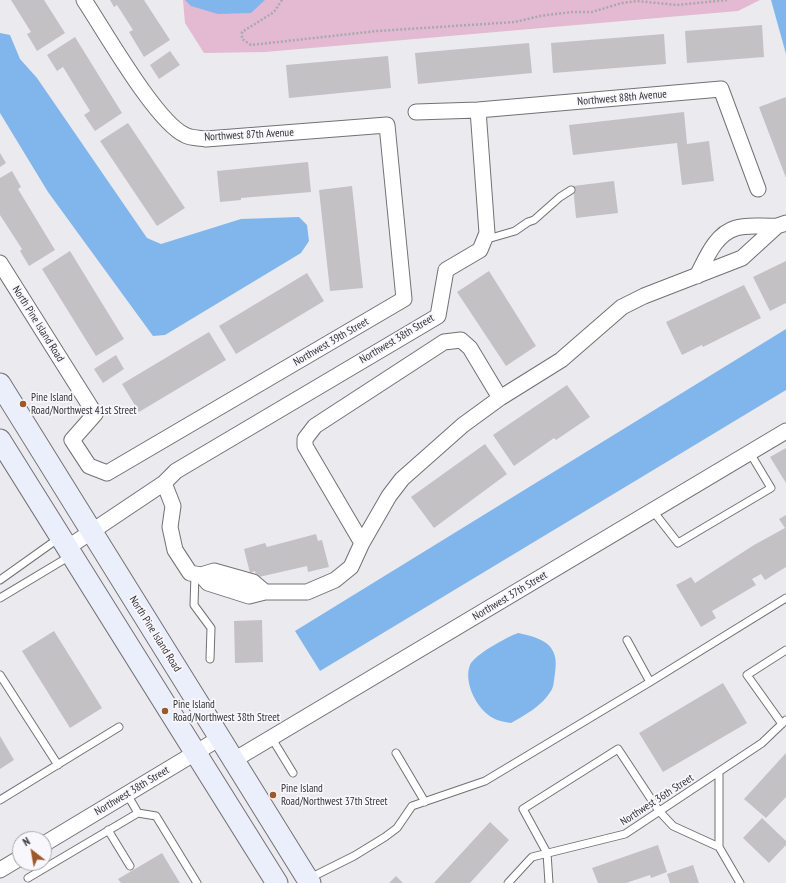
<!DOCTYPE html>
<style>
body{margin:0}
#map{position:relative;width:786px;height:883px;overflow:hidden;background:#ebeaef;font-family:"PT Sans Narrow",sans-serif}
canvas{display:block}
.north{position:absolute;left:12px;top:831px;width:40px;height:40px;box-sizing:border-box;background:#f8f7fc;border:1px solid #a9a8ac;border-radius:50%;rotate:329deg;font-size:11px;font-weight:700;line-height:16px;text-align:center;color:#323133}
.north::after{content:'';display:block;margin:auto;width:14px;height:18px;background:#9d592b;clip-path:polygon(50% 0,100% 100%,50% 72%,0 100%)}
</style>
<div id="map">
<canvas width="786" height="883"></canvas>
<div class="north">N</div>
</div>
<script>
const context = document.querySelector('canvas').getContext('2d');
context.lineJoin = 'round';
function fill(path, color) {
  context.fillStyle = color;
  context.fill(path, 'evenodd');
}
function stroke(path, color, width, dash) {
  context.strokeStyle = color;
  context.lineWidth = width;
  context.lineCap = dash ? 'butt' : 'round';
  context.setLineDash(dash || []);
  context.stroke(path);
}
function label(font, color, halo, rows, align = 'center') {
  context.font = font + ' "PT Sans Narrow",sans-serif';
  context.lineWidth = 3.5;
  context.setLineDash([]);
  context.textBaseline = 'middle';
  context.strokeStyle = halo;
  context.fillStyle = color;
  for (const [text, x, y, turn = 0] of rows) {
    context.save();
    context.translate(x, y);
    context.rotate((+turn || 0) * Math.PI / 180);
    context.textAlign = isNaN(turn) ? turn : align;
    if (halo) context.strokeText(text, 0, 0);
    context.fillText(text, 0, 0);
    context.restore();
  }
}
fill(new Path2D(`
 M 183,0 L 760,0 L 738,11 L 265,52 L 204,53 L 185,23 Z`), '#e4b9d2');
fill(new Path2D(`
 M 185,0 L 265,0 L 251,13 L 218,14 L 191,6 Z
 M 771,0 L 786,0 L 786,54 Z
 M 0,33 L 10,35 L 20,59 L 37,78 L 147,238 L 161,244 L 241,219 L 299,217 L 307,225 L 309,241 L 301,253 L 165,335 L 153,336 L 48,192 L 0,113 Z
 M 786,329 L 786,390 L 320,671 L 295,631 Z
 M 518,633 C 542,638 560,644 555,673 C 554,679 554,687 551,691 C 542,706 525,715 511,723 C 505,722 498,721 493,718 C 477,710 463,682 470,665 C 474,655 507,637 518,633 Z`), '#81b6ec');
fill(new Path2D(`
 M 11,0 L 44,0 L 65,33 L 37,51 L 27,34 L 31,32 Z
 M 110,0 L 144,0 L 170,40 L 144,57 L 129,32 L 133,30 L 117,5 L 114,7 Z
 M 762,25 L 764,57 L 687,63 L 685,31 Z
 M 664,34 L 666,64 L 553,73 L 551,43 Z
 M 75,37 L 122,113 L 95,131 L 84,115 L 90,111 L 63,67 L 57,71 L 47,55 Z
 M 529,43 L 532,73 L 418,84 L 415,53 Z
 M 170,51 L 180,65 L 159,79 L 150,65 Z
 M 388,56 L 391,88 L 289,98 L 286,65 Z
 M 786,97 L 786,178 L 759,107 Z
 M 684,112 L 687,144 L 709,141 L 714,181 L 682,185 L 677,143 L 573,155 L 569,125 Z
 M 128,123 L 185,208 L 157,226 L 100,141 Z
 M 0,153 L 6,163 L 0,167 Z
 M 308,162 L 311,192 L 241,198 L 241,200 L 220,202 L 217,171 Z
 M 12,171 L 21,187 L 18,189 L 55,250 L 29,266 L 20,251 L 22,249 L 0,215 L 0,178 Z
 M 614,181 L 618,213 L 576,218 L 573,186 Z
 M 352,186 L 363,288 L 330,291 L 319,190 Z
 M 70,251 L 124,339 L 96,356 L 42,269 Z
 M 786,261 L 786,303 L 770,311 L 753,277 Z
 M 489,271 L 536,346 L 506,366 L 457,292 Z
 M 307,273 L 324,301 L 236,354 L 219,326 Z
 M 744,285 L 761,318 L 703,347 L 702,345 L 682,355 L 666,322 Z
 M 209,332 L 226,360 L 139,412 L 122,384 Z
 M 116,355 L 124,369 L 103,383 L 94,369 Z
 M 567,385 L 590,417 L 556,440 L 554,438 L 514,466 L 493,435 Z
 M 485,444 L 507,474 L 434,528 L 411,497 Z
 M 786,448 L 786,483 L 770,457 Z
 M 786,515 L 786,567 L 765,580 L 761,574 L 752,579 L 756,585 L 712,611 L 716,618 L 701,627 L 676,585 L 691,577 L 695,583 L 754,545 L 785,528 L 779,519 Z
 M 316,534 L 318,541 L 322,540 L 329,567 L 308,572 L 307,566 L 259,577 L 256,575 L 255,571 L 250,573 L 244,549 L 265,543 L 267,547 Z
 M 262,620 L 263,662 L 235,663 L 234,621 Z
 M 54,631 L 102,708 L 70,728 L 22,651 Z
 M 723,683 L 747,723 L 663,772 L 639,733 Z
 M 0,736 L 14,760 L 0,769 Z
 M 786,753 L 786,797 L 766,818 L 744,799 Z
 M 762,818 L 786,841 L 786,845 L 769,863 L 743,838 Z
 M 490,822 L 509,840 L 470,883 L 434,883 Z
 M 658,845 L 667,872 L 651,878 L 650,875 L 626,883 L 598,883 L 592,868 Z
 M 162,853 L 180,883 L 121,883 L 118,879 Z
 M 693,865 L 699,883 L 670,883 L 667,874 Z
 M 396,876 L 403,883 L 389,883 Z`), '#c4c1c5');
const service = new Path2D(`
 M 484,240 L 515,231 L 528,222 L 534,220 L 560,197 L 571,190
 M 653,511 L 678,543 L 771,488 L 750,453
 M 195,574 L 194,605 L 211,628 L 210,659
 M 0,580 L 59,538
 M 0,598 L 70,556
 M 0,675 L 58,765
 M 650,682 L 786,598
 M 782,724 L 747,675 L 786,650
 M 271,737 L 293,773
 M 396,753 L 425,802
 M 719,773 L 719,847 L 740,883
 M 0,800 L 119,727
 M 138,813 L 156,816 L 197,883
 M 108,830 L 130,866
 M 28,878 L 138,813 L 127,794
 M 310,878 L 354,856 L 385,837 L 397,828 L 412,806 L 485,781 L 650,682 L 627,640
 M 508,883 L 532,857 L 625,834 L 762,743 L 786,720
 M 549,883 L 547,853 L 523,809 L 618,749 L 659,811 L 673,826 L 719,847`);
const minor = new Path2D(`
 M 416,112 L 478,110 L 721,89 L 758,189
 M 0,263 L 95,414 L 72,440 L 89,466 L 107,473 L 404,299 L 387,125 L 206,139 C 199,138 190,138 185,135 C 156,122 104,30 84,0
 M 697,276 C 706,259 715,234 736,228 C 747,224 765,227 777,226
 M 164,483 L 173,506 L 170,527 L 175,550 L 190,573 L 201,575 L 214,571 L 253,582 L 265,592
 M 362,543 L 305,446 L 305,439 L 315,426 L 444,342 L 461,340 L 470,348 L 500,398
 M 67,548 L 164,483 L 176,471 L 438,316 L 446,270 L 480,250 L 487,233 L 478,110
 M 201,575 L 208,583 L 249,596 L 265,592 L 307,592 L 335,580 L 351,567 L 362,543 L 389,496 L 402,479 L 463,425 L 500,398 L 561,360 L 622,307 L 644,296 L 742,258 L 777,226 L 786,223
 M 234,760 L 786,431
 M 44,844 L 220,738
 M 0,870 L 20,858`);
const secondary = new Path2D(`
 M 0,384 L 310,883
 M 0,440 L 277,883`);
stroke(service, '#727175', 9);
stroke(minor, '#727175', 17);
stroke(secondary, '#727175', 23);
stroke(new Path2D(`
 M 282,0 L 274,12 L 242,32 L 242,39 L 251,45 L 377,31 L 515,22 L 540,16 L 572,12 L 592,12 L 622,3 L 637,1 L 677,5 L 727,0`), '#a9a8ac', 2.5, [2, 2]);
stroke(service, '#fff', 7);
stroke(minor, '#fff', 15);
stroke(secondary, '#ebeffc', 21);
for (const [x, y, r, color] of [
 [23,404,4,"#9d592b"],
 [165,711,4,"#9d592b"],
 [273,795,4,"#9d592b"]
]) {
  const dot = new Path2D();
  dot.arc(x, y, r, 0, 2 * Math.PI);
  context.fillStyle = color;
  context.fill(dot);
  stroke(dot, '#f8f7fc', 1.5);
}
label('11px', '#323133', '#f8f7fc', [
 ["Northwest 88th Avenue",622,98,-5],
 ["Northwest 87th Avenue",249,135,-3],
 ["North Pine Island Road",38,324,58],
 ["Northwest 38th Street",397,339,-31],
 ["Northwest 39th Street",331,342,-30],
 ["Northwest 37th Street",510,596,-31],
 ["North Pine Island Road",155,634,58],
 ["Northwest 38th Street",132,791,-31],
 ["Northwest 36th Street",657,800,-33]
]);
label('11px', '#323133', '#f8f7fc', [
 ["Pine Island",31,398],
 ["Road/Northwest 41st Street",31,411],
 ["Pine Island",173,705],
 ["Road/Northwest 38th Street",173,718],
 ["Pine Island",281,789],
 ["Road/Northwest 37th Street",281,802]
], 'left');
</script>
